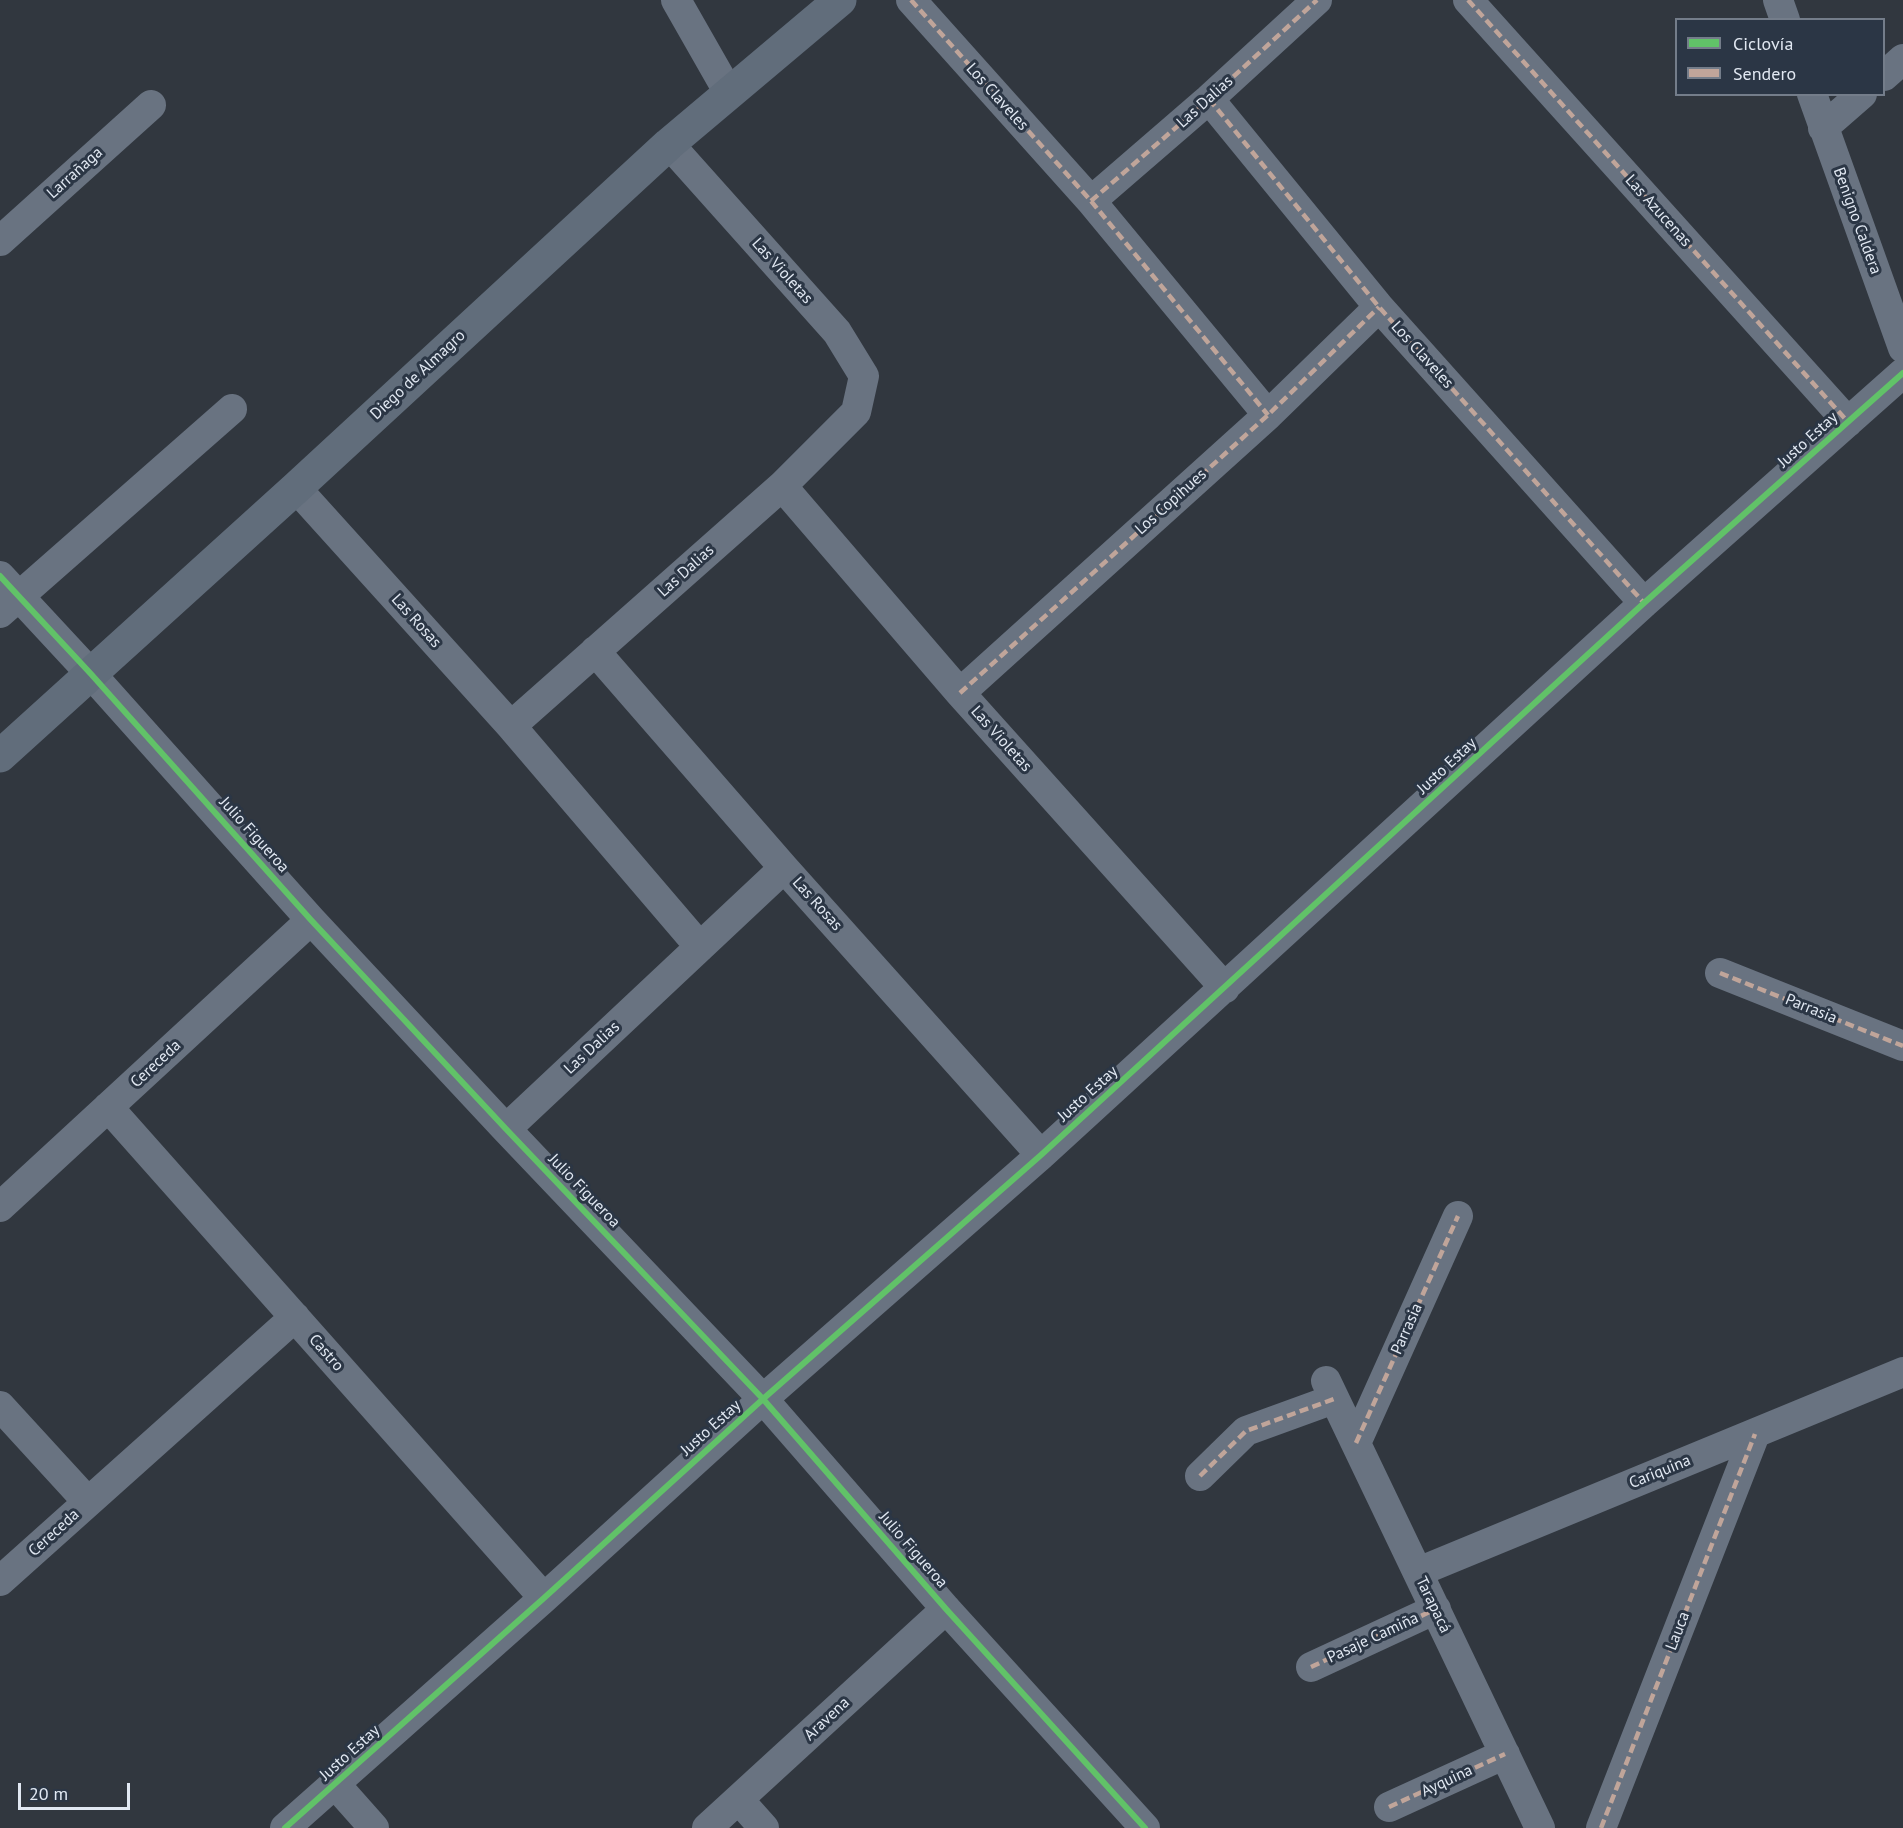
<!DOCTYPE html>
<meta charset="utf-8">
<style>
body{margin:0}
#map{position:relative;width:1903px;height:1828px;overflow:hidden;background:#31373f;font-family:"PT Sans",sans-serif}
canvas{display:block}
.legend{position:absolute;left:1675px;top:18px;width:210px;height:78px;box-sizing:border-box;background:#2b3645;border:2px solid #747d8a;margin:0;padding:8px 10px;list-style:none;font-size:18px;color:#e1e8f2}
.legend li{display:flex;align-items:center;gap:12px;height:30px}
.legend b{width:30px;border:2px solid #747d8a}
.scale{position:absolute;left:18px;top:1783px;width:112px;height:27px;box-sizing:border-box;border:3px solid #e1e8f2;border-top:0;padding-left:8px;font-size:18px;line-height:21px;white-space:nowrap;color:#e1e8f2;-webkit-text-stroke:4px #2b3645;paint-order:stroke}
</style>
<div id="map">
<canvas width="1903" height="1828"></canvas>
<ul class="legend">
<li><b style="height:8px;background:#61c268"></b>Ciclovía</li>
<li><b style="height:8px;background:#c0a59a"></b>Sendero</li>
</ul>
<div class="scale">20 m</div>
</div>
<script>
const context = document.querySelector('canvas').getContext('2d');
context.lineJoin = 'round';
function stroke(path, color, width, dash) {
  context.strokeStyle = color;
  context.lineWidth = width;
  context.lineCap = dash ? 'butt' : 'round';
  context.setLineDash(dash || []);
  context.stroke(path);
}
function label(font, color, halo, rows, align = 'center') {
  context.font = font + ' "PT Sans",sans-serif';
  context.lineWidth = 6;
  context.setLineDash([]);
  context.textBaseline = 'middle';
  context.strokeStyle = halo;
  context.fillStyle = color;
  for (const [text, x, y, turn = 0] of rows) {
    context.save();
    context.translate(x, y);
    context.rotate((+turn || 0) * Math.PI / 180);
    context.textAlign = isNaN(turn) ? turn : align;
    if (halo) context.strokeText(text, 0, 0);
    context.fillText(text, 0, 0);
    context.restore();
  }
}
stroke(new Path2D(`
 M 676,0 L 729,93
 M 911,0 L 1091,201 L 1268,415
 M 1468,0 L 1848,422
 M 1778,0 L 1785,20
 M 1884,76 L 1903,59
 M 1812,94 L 1903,348
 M 1209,99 L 1379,307 L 1644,603
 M 1823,128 L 1862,94
 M 1091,201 L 1209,99 L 1317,0
 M 0,241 L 151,105
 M 782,486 L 960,693 L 1225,988
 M 296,488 L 511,726 L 700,947
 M 0,576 L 91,674 L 311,920 L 506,1129 L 763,1399 L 946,1609 L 1145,1828
 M 0,613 L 232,409
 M 595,651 L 784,868 L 1041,1155
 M 960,693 L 1268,415 L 1379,307
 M 511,726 L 782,486 L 856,412 L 864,376 L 837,332 L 669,144
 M 1720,973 L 1903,1046
 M 108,1107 L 544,1598
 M 506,1129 L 784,868
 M 0,1207 L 311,920
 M 1326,1381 L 1540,1828
 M 0,1406 L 88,1502
 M 1356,1443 L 1458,1216
 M 1200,1476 L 1246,1431 L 1334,1399
 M 1418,1572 L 1903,1372
 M 0,1581 L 295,1317
 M 1311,1667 L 1436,1609
 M 335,1784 L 374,1828
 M 739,1800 L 764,1828
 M 1389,1807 L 1505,1754
 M 285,1828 L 544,1598 L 763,1399 L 1041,1155 L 1644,603 L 1903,373
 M 707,1828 L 946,1609
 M 1601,1828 L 1755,1434`), '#697381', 30);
stroke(new Path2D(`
 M 0,756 L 296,488 L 669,144 L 840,0`), '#616d7b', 33);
stroke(new Path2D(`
 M 911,0 L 1091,201 L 1268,415
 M 1468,0 L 1848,422
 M 1209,99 L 1379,307 L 1644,603
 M 1091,201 L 1209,99 L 1317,0
 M 960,693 L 1268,415 L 1379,307
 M 1720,973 L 1903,1046
 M 1356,1443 L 1458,1216
 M 1200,1476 L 1246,1431 L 1334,1399
 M 1311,1667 L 1436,1609
 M 1389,1807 L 1505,1754
 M 1601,1828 L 1755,1434`), '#c0a59a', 4.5, [9, 4.5]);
stroke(new Path2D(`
 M 0,576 L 91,674 L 311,920 L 506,1129 L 763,1399 L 946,1609 L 1145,1828
 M 285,1828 L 544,1598 L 763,1399 L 1041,1155 L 1644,603 L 1903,373`), '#61c268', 6);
label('16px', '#e1e8f2', '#2b3645', [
 ["Los Claveles",997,97,48],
 ["Las Dalias",1205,102,-42],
 ["Larrañaga",75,173,-42],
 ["Las Azucenas",1658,211,48],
 ["Benigno Caldera",1857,221,70],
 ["Las Violetas",782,271,48],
 ["Los Claveles",1422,355,48],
 ["Diego de Almagro",418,375,-43],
 ["Justo Estay",1808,440,-42],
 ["Los Copihues",1171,502,-42],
 ["Las Dalias",686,571,-42],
 ["Las Rosas",416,621,48],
 ["Las Violetas",1001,739,48],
 ["Justo Estay",1447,766,-43],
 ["Julio Figueroa",254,835,48],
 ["Las Rosas",817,904,48],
 ["Parrasia",1811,1009,22],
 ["Las Dalias",592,1048,-43],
 ["Cereceda",156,1064,-43],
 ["Justo Estay",1088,1094,-42],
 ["Julio Figueroa",584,1191,46],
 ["Parrasia",1407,1329,-66],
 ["Castro",326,1353,48],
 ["Justo Estay",711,1428,-42],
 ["Cariquina",1660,1472,-22],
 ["Cereceda",54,1533,-42],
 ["Julio Figueroa",913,1550,49],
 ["Tarapacá",1433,1605,64],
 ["Lauca",1678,1631,-69],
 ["Pasaje Camiña",1373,1638,-25],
 ["Aravena",827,1719,-43],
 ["Justo Estay",350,1753,-42],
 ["Ayquina",1447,1781,-25]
]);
</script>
